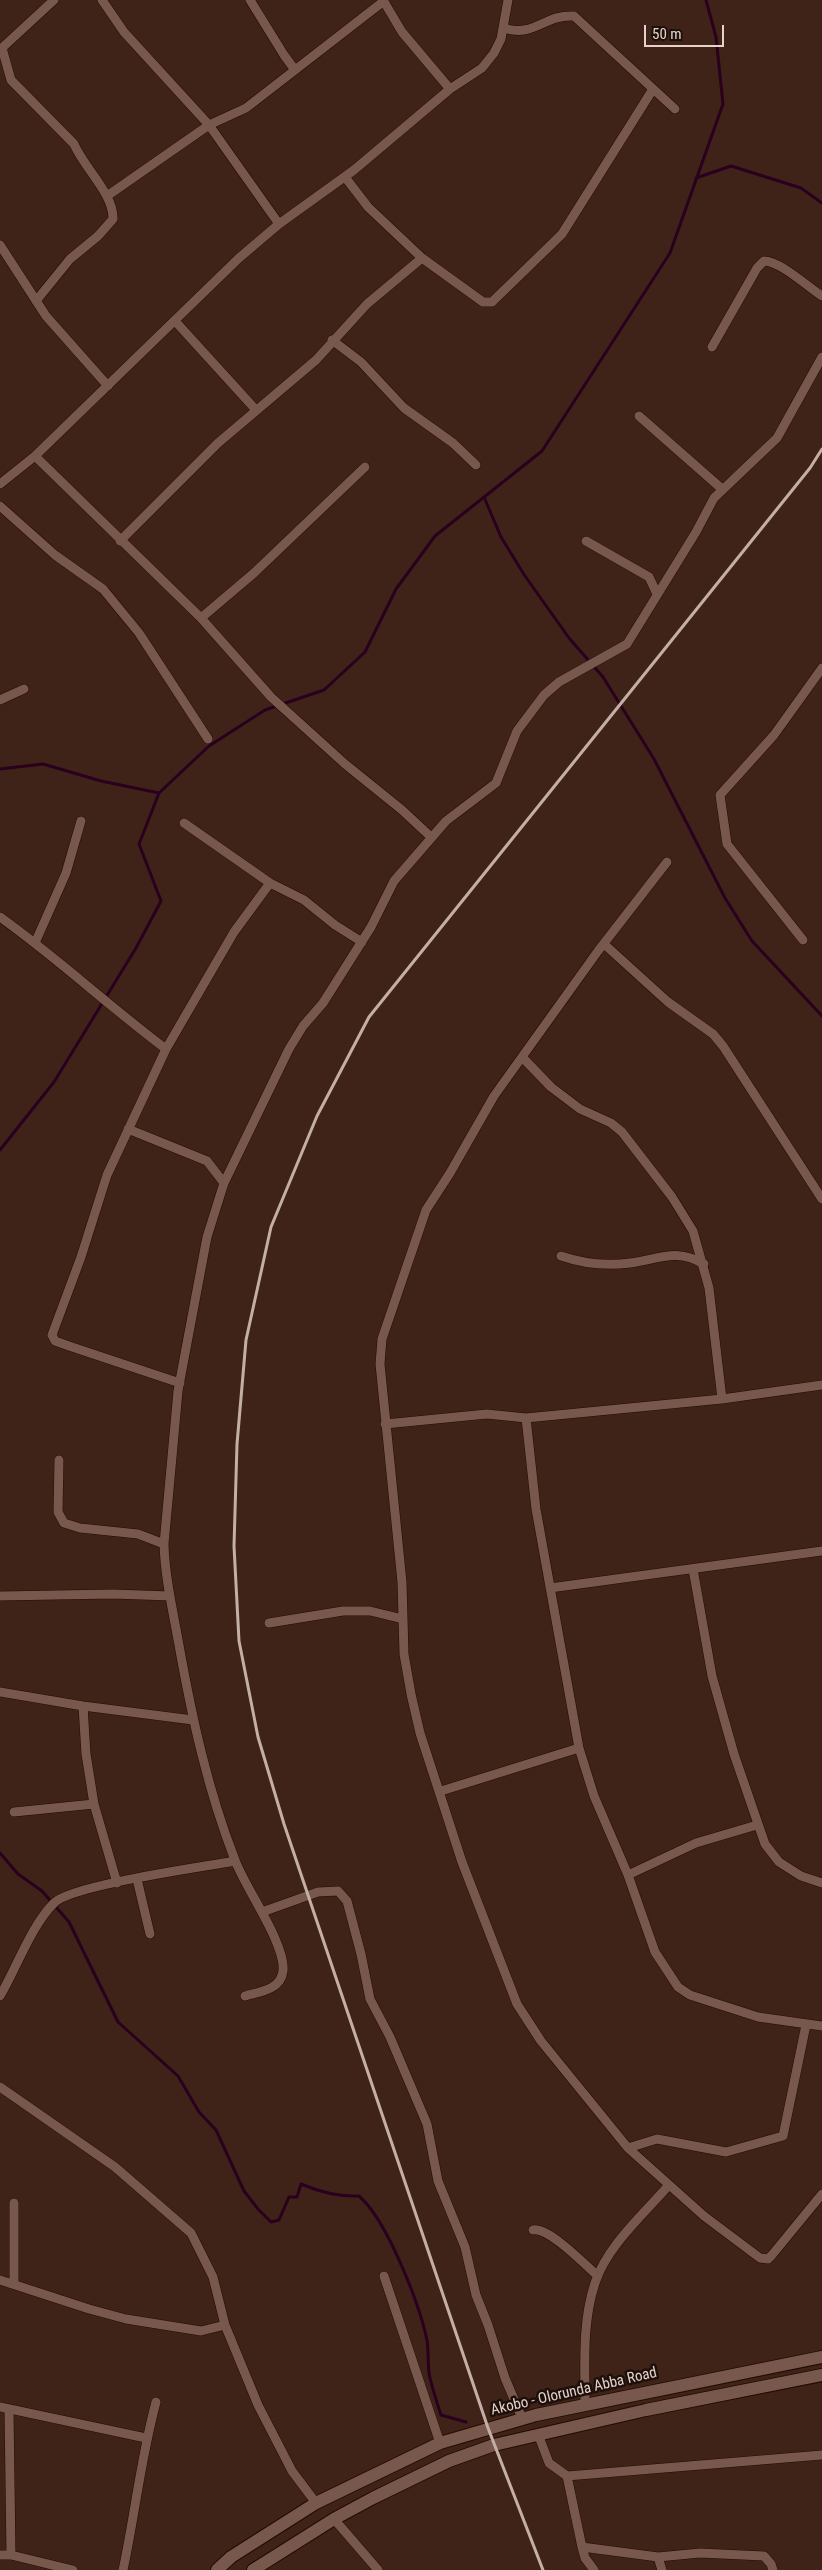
<!DOCTYPE html>
<style>
body{margin:0}
#map{position:relative;width:822px;height:2570px;overflow:hidden;background:#3f2318;font-family:"Roboto Condensed",sans-serif}
canvas{display:block}
.scale{position:absolute;left:644px;top:25px;width:80px;height:22px;box-sizing:border-box;border:2px solid #e6d2cb;border-top:0;padding-left:6px;font-size:15px;line-height:18px;white-space:nowrap;color:#e6d2cb;-webkit-text-stroke:4px #1d100b;paint-order:stroke}
</style>
<div id="map">
<canvas width="822" height="2570"></canvas>
<div class="scale">50 m</div>
</div>
<script>
const context = document.querySelector('canvas').getContext('2d');
context.lineJoin = 'round';
function stroke(path, color, width, dash) {
  context.strokeStyle = color;
  context.lineWidth = width;
  context.lineCap = dash ? 'butt' : 'round';
  context.setLineDash(dash || []);
  context.stroke(path);
}
function label(font, color, halo, rows, align = 'center') {
  context.font = font + ' "Roboto Condensed",sans-serif';
  context.lineWidth = 5;
  context.setLineDash([]);
  context.textBaseline = 'middle';
  context.strokeStyle = halo;
  context.fillStyle = color;
  for (const [text, x, y, turn = 0] of rows) {
    context.save();
    context.translate(x, y);
    context.rotate((+turn || 0) * Math.PI / 180);
    context.textAlign = isNaN(turn) ? turn : align;
    if (halo) context.strokeText(text, 0, 0);
    context.fillText(text, 0, 0);
    context.restore();
  }
}
stroke(new Path2D(`
 M 696,178 L 731,166 L 801,188 L 822,203
 M 484,497 L 501,537 L 525,576 L 569,638 L 603,677 L 654,759 L 725,898 L 752,941 L 822,1016
 M 0,769 L 43,764 L 101,781 L 159,793
 M 0,1150 L 54,1082 L 136,948 L 161,901 L 139,844 L 159,793 L 209,746 L 265,710 L 324,690 L 365,652 L 396,589 L 435,536 L 542,451 L 670,253 L 723,104 L 716,37 L 706,0
 M 0,1853 L 18,1874 L 42,1891 L 69,1922 L 118,2022 L 178,2076 L 199,2112 L 216,2130 L 244,2191 L 258,2209 L 271,2222 L 279,2220 L 289,2197 L 297,2197 L 301,2184 C 320,2192 339,2197 359,2196 C 387,2220 419,2303 427,2340 C 429,2352 427,2366 430,2378 C 433,2390 437,2403 441,2415 L 466,2422`), '#2a001e', 3);
const minor = new Path2D(`
 M 102,0 L 124,32 L 209,125 L 279,224
 M 250,0 L 284,55 L 295,70
 M 383,0 L 402,32 L 450,89
 M 503,28 C 535,38 544,14 574,16 L 675,109
 M 345,177 L 368,207 L 422,258 L 483,302 L 492,302 L 562,234 L 653,89
 M 107,196 L 209,125 L 246,108 L 384,1
 M 0,245 L 46,316 L 108,386
 M 36,301 L 70,259 L 98,236 L 113,219 C 114,194 84,168 74,144 L 11,80 L 2,48 L 54,0
 M 175,321 L 256,410
 M 332,340 L 361,362 L 404,408 L 453,443 L 476,465
 M 712,347 L 757,268 L 764,261 C 780,261 808,287 822,296
 M 639,416 L 722,489
 M 35,456 L 201,618 L 271,697 L 345,764 L 402,810 L 431,837
 M 0,484 L 35,456 L 239,258 L 279,224 L 354,170 L 450,89 L 482,68 L 494,53 L 501,39 L 508,0
 M 0,506 L 55,555 L 103,589 L 139,633 L 208,739
 M 120,541 L 218,443 L 316,360 L 367,304 L 422,258
 M 586,541 L 649,577 L 657,594
 M 201,618 L 254,573 L 365,467
 M 0,700 L 24,689
 M 184,823 L 270,883 L 304,900 L 335,925 L 362,942
 M 667,862 L 598,951 L 494,1096 L 450,1173 L 426,1210 L 382,1339 L 380,1364 L 402,1582 L 404,1654 L 411,1694 L 420,1733 L 462,1862 L 517,2004 L 541,2041 L 628,2148 L 704,2216 L 760,2258 L 768,2259 L 772,2255 L 822,2194
 M 0,917 C 57,958 109,1006 166,1049
 M 803,940 L 727,844 L 720,795 L 774,735 L 822,668
 M 35,943 L 66,873 L 81,821
 M 604,944 L 668,1002 L 713,1034 L 723,1046 L 822,1199
 M 523,1058 L 551,1087 L 580,1109 L 611,1123 L 622,1132 L 672,1197 L 693,1231 L 709,1288 L 722,1399
 M 128,1129 L 207,1161 L 224,1183
 M 561,1256 C 584,1264 606,1266 630,1263 C 659,1259 676,1248 704,1264
 M 180,1383 L 69,1346 L 55,1341 L 52,1335 L 81,1257 L 107,1175 L 166,1049 L 234,932 L 270,883
 M 526,1418 L 536,1509 L 579,1748 L 594,1796 L 628,1875 L 655,1952 L 678,1987 L 690,1995 L 758,2017 L 822,2026
 M 385,1424 L 487,1414 L 526,1418 L 722,1399 L 822,1385
 M 59,1460 L 58,1512 L 64,1523 L 80,1528 L 138,1534 L 164,1544
 M 693,1569 L 712,1676 L 734,1754 L 765,1844 L 779,1862 L 801,1876 L 822,1883
 M 550,1588 L 822,1551
 M 0,1596 L 113,1594 L 170,1596
 M 269,1623 L 343,1611 L 370,1611 L 403,1619
 M 0,1692 L 83,1706 L 193,1720
 M 83,1706 L 86,1754 L 94,1804 L 117,1883
 M 441,1791 L 579,1748
 M 14,1812 L 94,1804
 M 628,1875 L 696,1843 L 757,1825
 M 137,1879 L 150,1934
 M 262,1912 L 318,1892 L 338,1891 L 347,1901 L 361,1954 L 370,1999 L 390,2037 L 427,2124 L 438,2181 L 465,2247 L 476,2295 L 488,2325 L 505,2378 L 522,2418
 M 0,1996 C 17,1967 31,1926 54,1903 C 71,1885 203,1867 235,1861
 M 245,1996 C 259,1992 281,1990 283,1971 C 286,1944 245,1888 235,1860 C 208,1791 192,1718 179,1645 C 173,1611 165,1578 164,1544 L 178,1391 L 207,1237 L 224,1183 L 289,1049 L 303,1026 L 323,1003 L 371,927 L 394,881 L 446,821 L 496,783 L 517,731 L 544,695 L 559,682 L 627,644 L 696,532 L 714,498 L 777,438 L 822,357
 M 0,2087 L 115,2167 L 191,2233 L 213,2277 L 225,2325 L 258,2405 L 292,2471 L 316,2503
 M 628,2148 L 657,2139 L 726,2152 L 783,2136 L 806,2025
 M 533,2230 C 549,2227 585,2265 598,2276
 M 384,2276 L 440,2443
 M 0,2280 L 89,2309 L 126,2319 L 201,2331 L 225,2325
 M 14,2283 L 14,2203
 M 585,2404 C 585,2364 582,2322 595,2283 C 607,2246 643,2215 668,2186
 M 0,2407 L 146,2438
 M 9,2410 L 11,2555
 M 538,2434 L 549,2463 L 567,2476 L 582,2547 L 585,2558 L 594,2570
 M 567,2476 L 822,2455
 M 334,2519 L 378,2570
 M 582,2547 L 658,2557 L 700,2553 L 764,2556 L 771,2564 L 773,2570
 M 0,2555 L 11,2555 L 73,2570
 M 658,2557 L 662,2570
 M 123,2570 C 135,2514 141,2457 156,2402`);
const secondary = new Path2D(`
 M 217,2570 L 231,2557 L 316,2503 L 440,2443 L 536,2415 L 822,2357
 M 253,2570 L 334,2519 L 373,2498 L 449,2461 L 494,2445 L 646,2410 L 822,2375`);
stroke(minor, '#240b03', 10);
stroke(secondary, '#240b03', 14);
stroke(minor, '#78584c', 9);
stroke(secondary, '#78584c', 12);
stroke(new Path2D(`
 M 543,2570 L 488,2428 L 284,1824 L 258,1737 L 239,1641 L 234,1546 L 237,1444 L 246,1340 L 271,1227 L 317,1116 L 369,1017 L 810,468 L 822,449`), '#c4afa7', 3);
label('15px', '#e6d2cb', '#1d100b', [
 ["Akobo - Olorunda Abba Road",574,2392,-13]
]);
</script>
